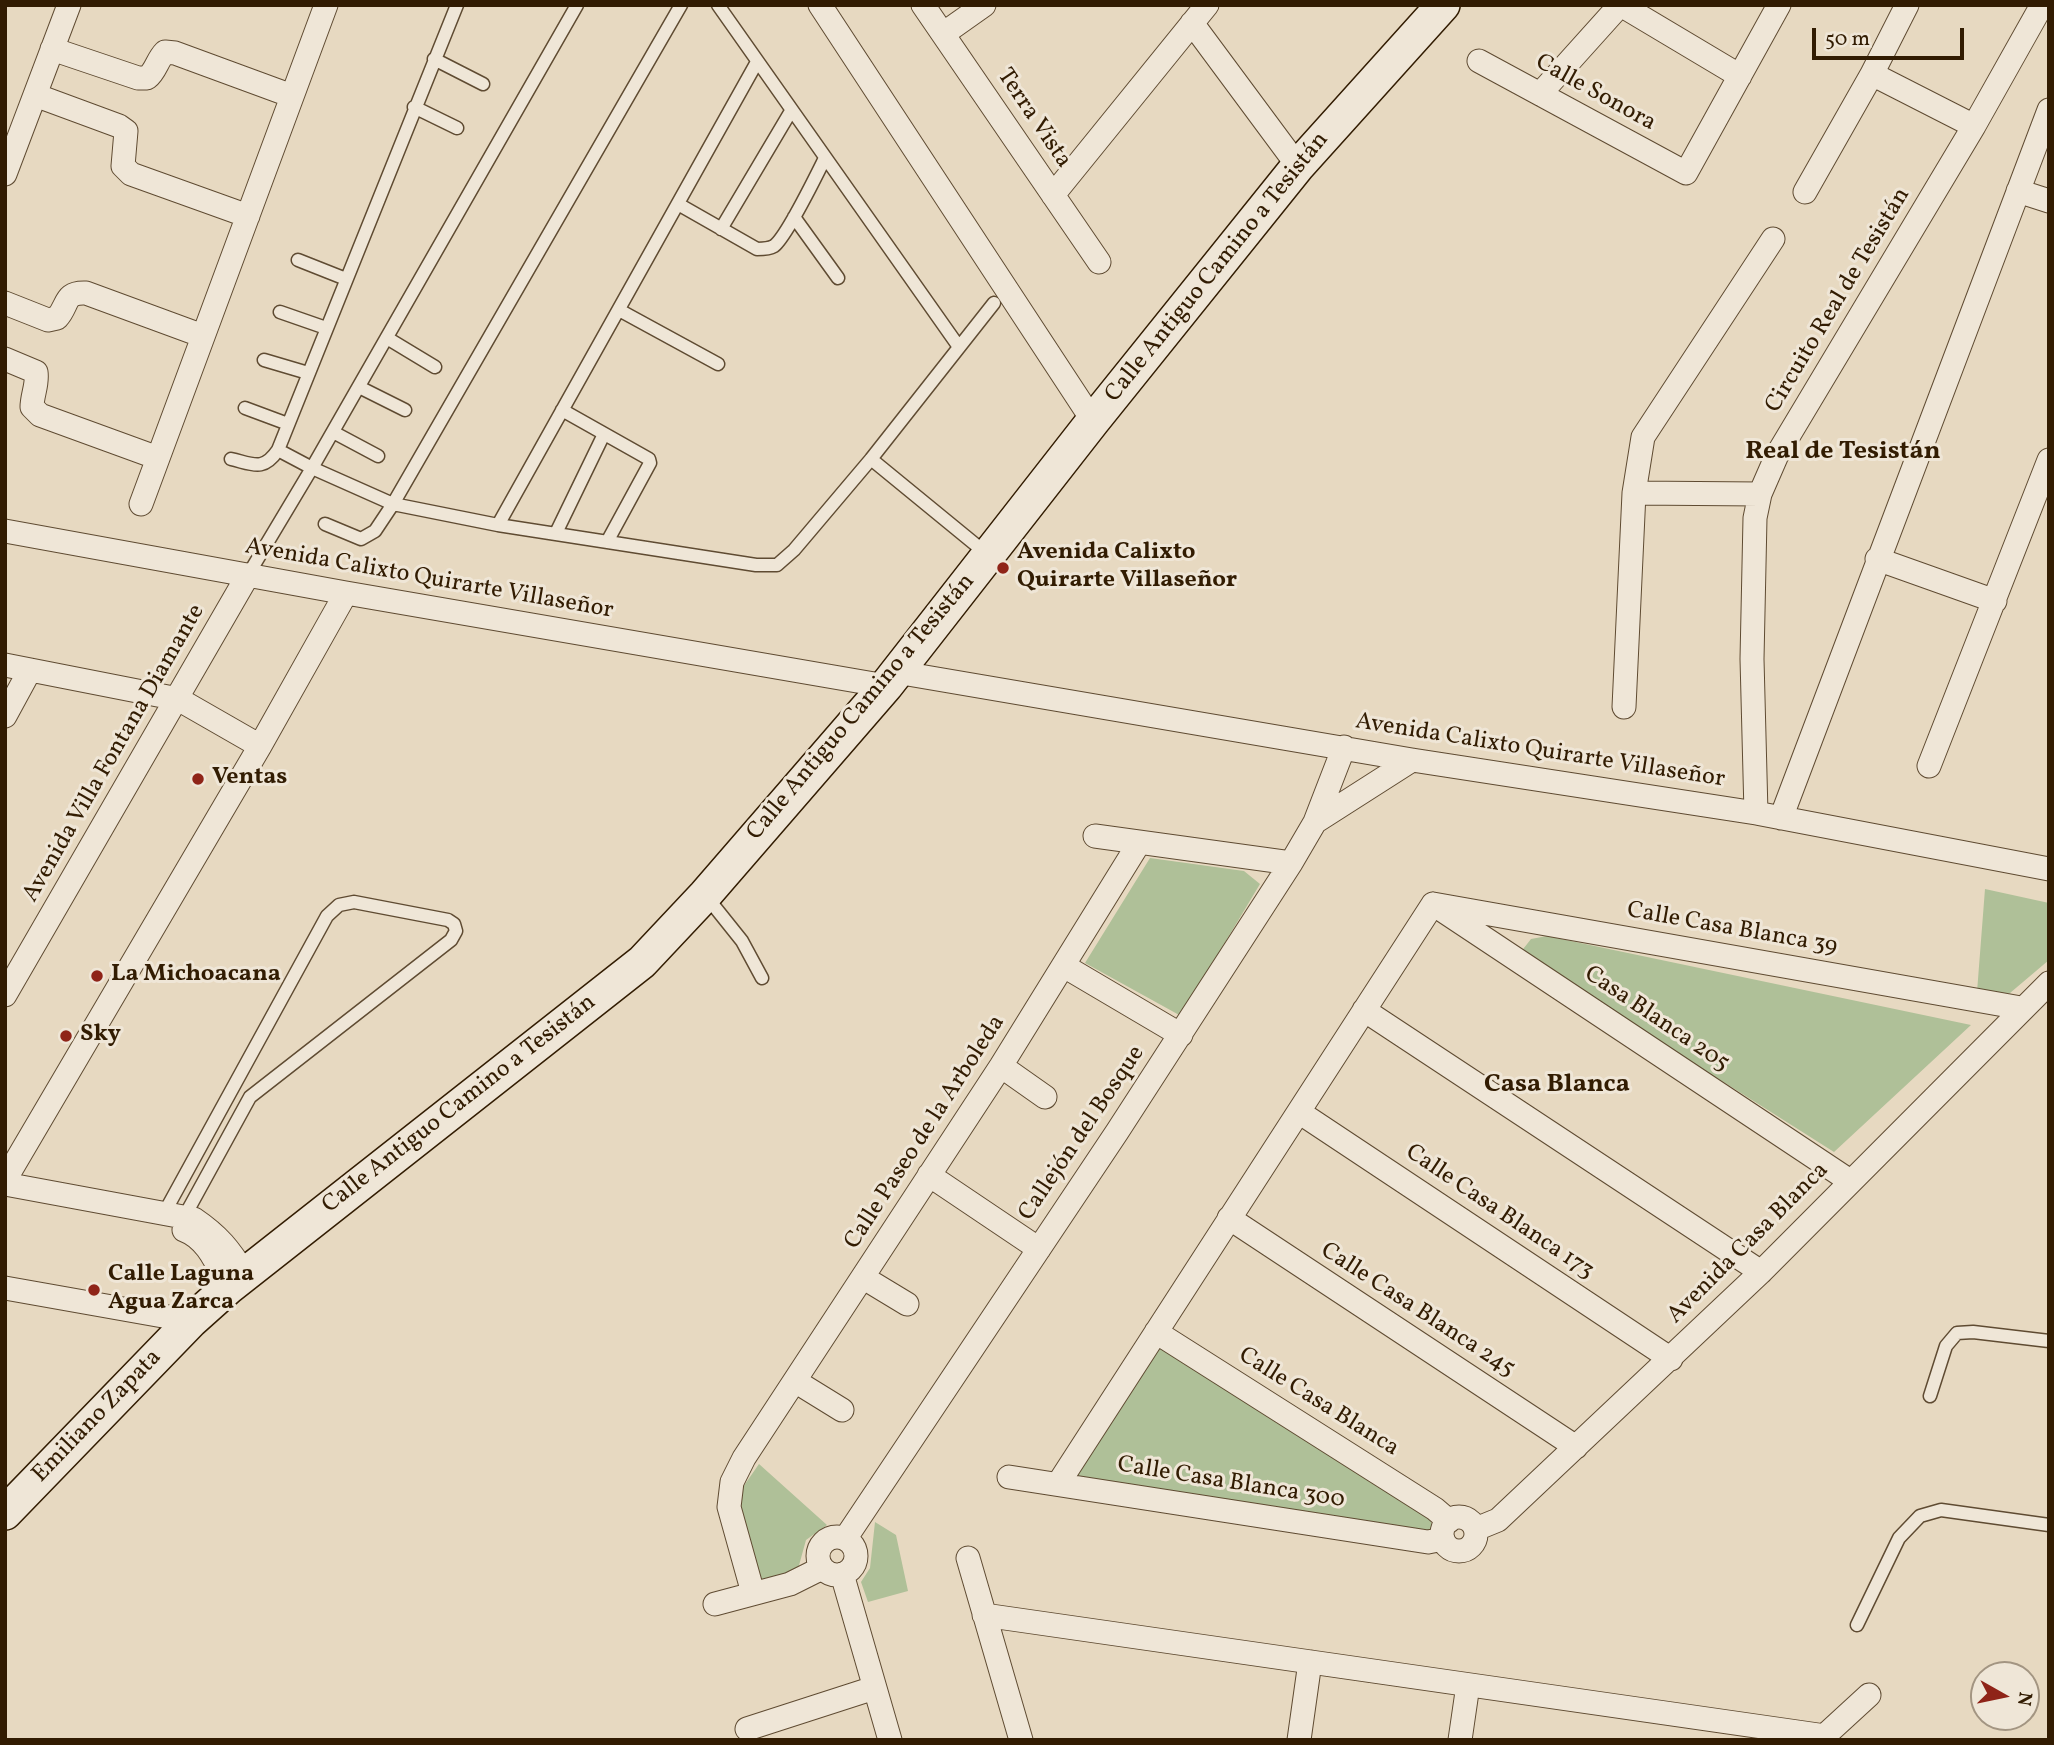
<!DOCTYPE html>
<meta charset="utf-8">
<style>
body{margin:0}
#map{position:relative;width:2054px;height:1745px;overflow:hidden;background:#e7d9c1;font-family:Vollkorn,serif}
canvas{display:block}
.frame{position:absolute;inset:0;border:7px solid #321c02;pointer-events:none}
.north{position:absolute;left:1970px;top:1661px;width:70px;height:70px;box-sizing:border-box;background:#efe6d7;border:2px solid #a39582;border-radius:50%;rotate:99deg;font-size:19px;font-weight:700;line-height:28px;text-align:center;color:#321c02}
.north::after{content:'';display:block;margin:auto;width:24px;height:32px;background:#8f2418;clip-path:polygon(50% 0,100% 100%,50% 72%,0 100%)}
.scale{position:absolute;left:1812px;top:28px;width:152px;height:32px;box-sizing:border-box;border:4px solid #321c02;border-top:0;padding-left:9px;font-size:21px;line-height:24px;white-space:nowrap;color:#321c02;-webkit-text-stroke:5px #efe6d7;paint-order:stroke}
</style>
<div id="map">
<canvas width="2054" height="1745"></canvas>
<div class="frame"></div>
<div class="north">N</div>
<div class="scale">50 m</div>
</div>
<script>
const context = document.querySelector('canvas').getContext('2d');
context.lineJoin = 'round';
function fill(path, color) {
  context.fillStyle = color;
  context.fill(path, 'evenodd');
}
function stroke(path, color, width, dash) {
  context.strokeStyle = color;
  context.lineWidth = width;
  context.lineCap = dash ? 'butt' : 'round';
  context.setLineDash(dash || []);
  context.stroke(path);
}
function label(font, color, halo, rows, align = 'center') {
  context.font = font + ' Vollkorn,serif';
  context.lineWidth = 6;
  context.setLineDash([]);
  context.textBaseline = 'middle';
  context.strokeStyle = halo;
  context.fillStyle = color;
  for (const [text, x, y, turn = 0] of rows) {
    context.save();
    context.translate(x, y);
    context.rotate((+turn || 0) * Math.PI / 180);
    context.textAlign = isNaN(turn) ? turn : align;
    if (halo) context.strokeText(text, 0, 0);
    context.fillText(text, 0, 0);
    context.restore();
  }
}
fill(new Path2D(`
 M 1150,858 L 1244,871 L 1260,884 L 1181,1016 L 1085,963 Z
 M 1985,889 L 2049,903 L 2049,960 L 2010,993 L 1977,992 Z
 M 1547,936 L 1971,1025 L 1834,1152 L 1520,953 L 1531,939 Z
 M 1160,1348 L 1428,1515 L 1434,1529 L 1423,1532 L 1075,1476 Z
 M 759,1464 L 827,1525 L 806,1540 L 798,1569 L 762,1582 L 736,1497 Z
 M 875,1522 L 896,1535 L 908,1591 L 868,1602 L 861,1582 L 870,1568 Z`), '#afc098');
const lane = new Path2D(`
 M 457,5 L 278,450 L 312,468 L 577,5
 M 718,5 L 959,347
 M 434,59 L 483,84
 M 414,107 L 457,128
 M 678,204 L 757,249 C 763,249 769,249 774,246 C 787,236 816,176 825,158
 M 794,217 L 838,278
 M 721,229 L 791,111
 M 298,260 L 346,279
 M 619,310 L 718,364
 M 280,312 L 326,328
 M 387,338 L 435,367
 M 264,360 L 308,373
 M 359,387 L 405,410
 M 245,408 L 288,424
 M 562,410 L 649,459 L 650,463 L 607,542
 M 333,432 L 378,456
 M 231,459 C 253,464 263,472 278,450
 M 871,459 L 987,554
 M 325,524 L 361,539 L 375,531 L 393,504 L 681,5
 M 498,525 L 757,62
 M 556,533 L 604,434
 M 248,575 L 312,468 L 393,504 L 498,525 L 756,565 L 777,565 L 794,550 L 871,459 L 994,303
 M 706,896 L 742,941 L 762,978
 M 162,1217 L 327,916 L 339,905 L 354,902 L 448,920 L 454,924 L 456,931 L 451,940 L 250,1097 L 182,1221
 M 1930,1396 L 1946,1346 L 1957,1333 L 1973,1332 L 2049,1341
 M 1857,1625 L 1899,1538 L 1920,1516 L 1941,1510 L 2049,1525`);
const street = new Path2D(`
 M 820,5 L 1093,421
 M 923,5 L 1099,262
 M 1621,5 L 1740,76
 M 1192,23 L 1298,166
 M 943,34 L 984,5
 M 52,49 L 138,78 L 147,78 C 156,71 157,60 165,52 L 175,53 L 292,96
 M 1479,61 L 1686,173 L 1779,5
 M 1872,74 L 1974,126
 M 1540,94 L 1620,5
 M 35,95 L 119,126 L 126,131 L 123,166 L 131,174 L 248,216
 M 5,174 L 69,5
 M 2018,191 L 2049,201
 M 1805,192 L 1872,74 L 1907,5
 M 1053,195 L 1207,5
 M 5,303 L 48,320 L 57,318 C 69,305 63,292 86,293 L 203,336
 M 5,359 L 36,372 C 38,384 32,395 32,407 L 40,415 L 158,458
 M 1634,493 L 1760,494
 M 141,504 L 326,5
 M 5,531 L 346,593 L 886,686
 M 1877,559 L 1995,601
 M 5,665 L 178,699 L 260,746
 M 896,672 L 1412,760 L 1756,813 L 2049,869
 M 1624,707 L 1634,493 L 1643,437 L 1773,239
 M 5,716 L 30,670
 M 1929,766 L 2049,460
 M 1756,813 L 1752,659 L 1755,518 L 1760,494 L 1777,455 L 1974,126 L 2042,5
 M 1781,818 L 2049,110
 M 1315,822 L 1412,760
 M 1095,836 L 1291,863
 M 1433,904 L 2021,1008
 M 1442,910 L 1850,1181
 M 1064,966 L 1181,1035
 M 5,995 L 248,575
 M 1364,1010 L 1761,1272
 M 1001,1066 L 1045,1097
 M 1299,1112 L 1671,1359
 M 929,1175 L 1039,1249
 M 5,1180 L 260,746 L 346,593
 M 5,1184 L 194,1219 C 219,1236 229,1249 245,1274
 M 1229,1218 L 1576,1447
 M 184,1230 C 208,1239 217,1265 229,1287
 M 864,1278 L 907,1304
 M 5,1288 L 191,1321
 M 1156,1332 L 1435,1509 L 1449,1521
 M 795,1381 L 842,1410
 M 1009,1477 L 1428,1542 L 1443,1539
 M 1058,1484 L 1433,904
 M1442 1534a17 17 0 1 1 34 0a17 17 0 1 1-34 0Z
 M 1476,1529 L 1498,1520 L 1761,1272 L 2049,983
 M818 1556a19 19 0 1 1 38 0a19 19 0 1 1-38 0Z
 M 845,1539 L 1117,1132 L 1291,863 L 1315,822 L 1344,747
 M 968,1558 L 1021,1740
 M 842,1574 L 890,1740
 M 753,1593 L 729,1507 L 732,1482 L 744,1458 L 1001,1066 L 1139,843
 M 715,1604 L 790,1584 L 822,1568
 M 984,1615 L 1825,1736
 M 747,1729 L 874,1688
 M 1299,1740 L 1310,1662
 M 1460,1740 L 1468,1685
 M 1820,1740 L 1869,1695`);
const secondary = new Path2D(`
 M 5,1513 L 191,1321 L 229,1287 L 642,962 L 705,895 L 886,686 L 1093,421 L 1298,166 L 1443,5`);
stroke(lane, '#5f4b32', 15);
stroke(street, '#5f4b32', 25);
stroke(secondary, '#321c02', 36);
stroke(lane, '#efe6d7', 12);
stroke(street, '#efe6d7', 23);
stroke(secondary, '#efe6d7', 33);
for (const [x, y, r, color] of [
 [1003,568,7,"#8f2418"],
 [198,779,7,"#8f2418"],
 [97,976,7,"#8f2418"],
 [66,1036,7,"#8f2418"],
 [94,1290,7,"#8f2418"]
]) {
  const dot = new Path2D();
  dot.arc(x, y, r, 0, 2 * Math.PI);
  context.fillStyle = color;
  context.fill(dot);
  stroke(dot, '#efe6d7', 2.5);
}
label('24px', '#321c02', '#efe6d7', [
 ["Calle Sonora",1595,94,29],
 ["Terra Vista",1033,119,56],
 ["Calle Antiguo Camino a Tesistán",1218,268,-51],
 ["Circuito Real de Tesistán",1839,301,-59],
 ["Avenida Calixto Quirarte Villaseñor",429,580,10],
 ["Calle Antiguo Camino a Tesistán",862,708,-50],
 ["Avenida Calixto Quirarte Villaseñor",1540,752,9],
 ["Avenida Villa Fontana Diamante",115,754,-60],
 ["Calle Casa Blanca 39",1732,930,10],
 ["Casa Blanca 205",1656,1020,34],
 ["Calle Antiguo Camino a Tesistán",460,1105,-38],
 ["Calle Paseo de la Arboleda",926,1133,-57],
 ["Callejón del Bosque",1083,1134,-56],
 ["Calle Casa Blanca 173",1499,1213,34],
 ["Avenida Casa Blanca",1749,1244,-45],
 ["Calle Casa Blanca 245",1417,1311,33],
 ["Calle Casa Blanca",1318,1403,32],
 ["Emiliano Zapata",98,1417,-46],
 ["Calle Casa Blanca 300",1231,1484,9]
]);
label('bold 24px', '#321c02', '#efe6d7', [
 ["Avenida Calixto",1017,554],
 ["Quirarte Villaseñor",1017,582],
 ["Ventas",212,779],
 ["La Michoacana",111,976],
 ["Sky",80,1036],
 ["Calle Laguna",108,1276],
 ["Agua Zarca",108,1304]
], 'left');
label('bold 26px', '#321c02', '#efe6d7', [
 ["Real de Tesistán",1843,453],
 ["Casa Blanca",1557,1086]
]);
</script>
